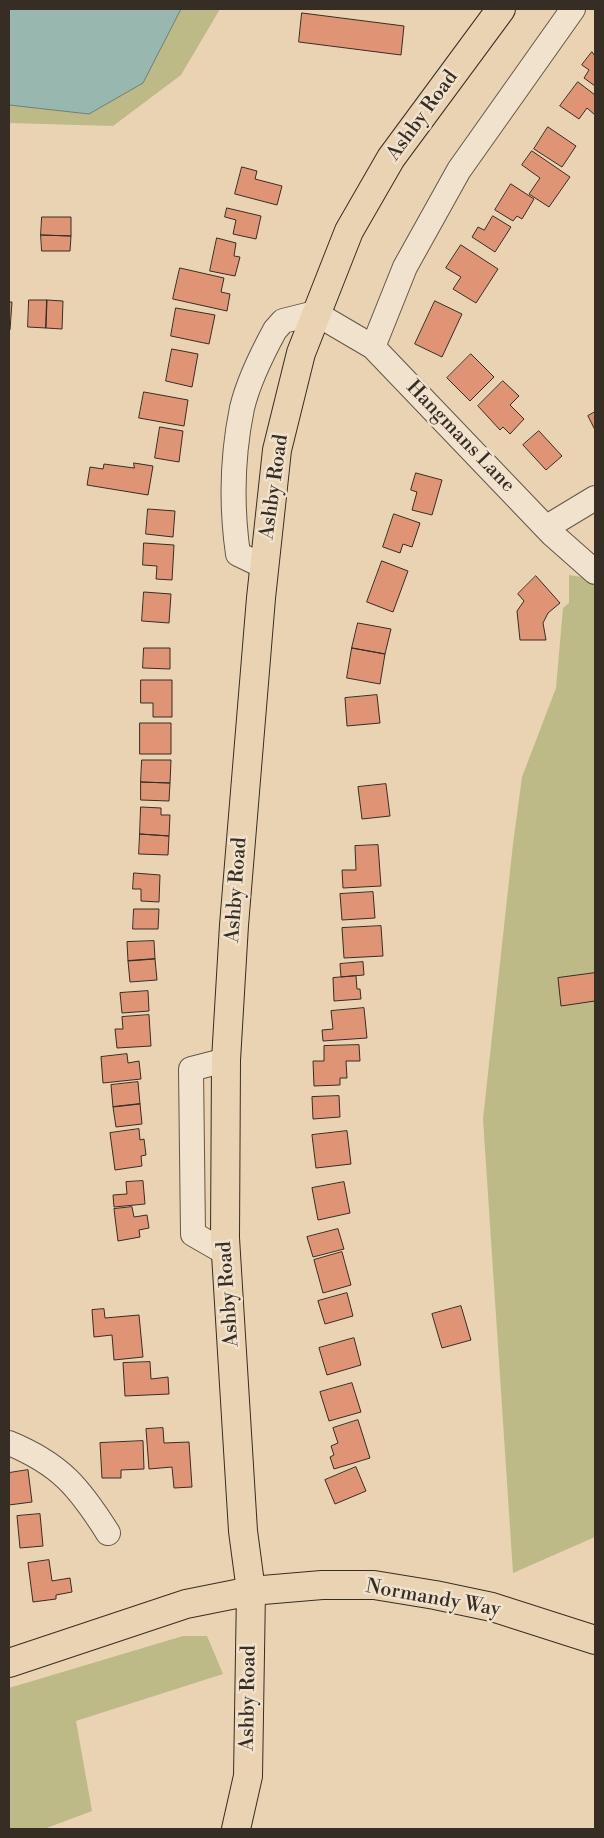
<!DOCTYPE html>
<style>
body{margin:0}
#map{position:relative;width:604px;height:1838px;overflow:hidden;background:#ead3b3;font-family:"Libre Bodoni",serif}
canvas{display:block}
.frame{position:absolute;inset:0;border:10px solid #362d24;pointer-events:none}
</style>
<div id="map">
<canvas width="604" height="1838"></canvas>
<div class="frame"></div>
</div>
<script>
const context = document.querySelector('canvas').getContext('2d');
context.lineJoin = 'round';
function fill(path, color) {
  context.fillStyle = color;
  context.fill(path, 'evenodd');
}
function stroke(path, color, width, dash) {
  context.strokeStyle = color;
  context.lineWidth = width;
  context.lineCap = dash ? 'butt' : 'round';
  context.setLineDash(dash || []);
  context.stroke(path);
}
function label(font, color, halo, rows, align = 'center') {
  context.font = font + ' "Libre Bodoni",serif';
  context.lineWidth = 5;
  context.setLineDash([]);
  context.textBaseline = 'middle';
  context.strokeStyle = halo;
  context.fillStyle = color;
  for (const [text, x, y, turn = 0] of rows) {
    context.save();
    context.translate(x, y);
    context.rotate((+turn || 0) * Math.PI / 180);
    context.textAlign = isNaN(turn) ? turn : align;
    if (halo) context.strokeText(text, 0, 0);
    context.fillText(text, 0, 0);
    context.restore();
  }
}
fill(new Path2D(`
 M 9,9 L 220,9 L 181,75 L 113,126 L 9,123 Z
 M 569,575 L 595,579 L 595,1537 L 513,1573 L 483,1119 L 513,844 L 522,777 L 556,688 L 563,608 L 569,603 Z
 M 183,1636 L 207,1636 L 223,1674 L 76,1721 L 92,1811 L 44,1829 L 9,1829 L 9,1688 Z`), '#bdba88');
const water = new Path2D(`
 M 9,9 L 181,9 L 143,83 L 89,114 L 9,105 Z`);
fill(water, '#98b7ae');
stroke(water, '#718077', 1);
const building = new Path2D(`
 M 302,13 L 404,26 L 401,55 L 299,42 Z
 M 592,52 L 595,56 L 595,86 L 584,78 L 589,70 L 582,65 Z
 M 578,82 L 595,95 L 595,115 L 587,108 L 579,119 L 560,106 Z
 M 548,127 L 576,146 L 562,167 L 534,149 Z
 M 532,151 L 570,177 L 549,207 L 529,194 L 540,178 L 522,165 Z
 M 242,167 L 257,171 L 255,179 L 282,186 L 277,205 L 235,194 Z
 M 511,184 L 534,199 L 522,219 L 517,216 L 513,221 L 495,210 Z
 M 227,208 L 261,216 L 256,239 L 233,234 L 236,220 L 225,217 Z
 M 493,216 L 511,227 L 495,252 L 472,237 L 478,227 L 484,230 Z
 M 42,217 L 71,217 L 71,236 L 41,235 Z
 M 41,235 L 71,236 L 70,251 L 42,251 Z
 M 217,238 L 236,243 L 234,256 L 240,257 L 235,276 L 210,271 Z
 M 461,245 L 498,269 L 476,303 L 453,289 L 461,277 L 446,268 Z
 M 180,268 L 224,278 L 221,292 L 230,294 L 227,311 L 173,299 Z
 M 29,300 L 47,300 L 46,328 L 28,327 Z
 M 47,300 L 63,301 L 62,329 L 46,328 Z
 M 435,301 L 462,314 L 442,357 L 415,344 Z
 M 9,302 L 12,302 L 10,330 L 9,330 Z
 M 176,308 L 215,315 L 209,344 L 171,336 Z
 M 172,349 L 198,354 L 192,387 L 166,381 Z
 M 471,354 L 494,377 L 470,401 L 447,378 Z
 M 503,381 L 519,396 L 510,405 L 524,419 L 510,434 L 503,427 L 500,430 L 478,406 Z
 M 144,392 L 188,400 L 184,426 L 139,418 Z
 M 595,412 L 595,430 L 588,416 Z
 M 160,427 L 183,431 L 179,462 L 155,458 Z
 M 539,431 L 562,456 L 546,470 L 523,445 Z
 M 134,463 L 153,466 L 148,495 L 87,485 L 90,467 L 103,469 L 104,464 L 134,468 Z
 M 416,473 L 442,480 L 432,515 L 412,510 L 417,492 L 411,490 Z
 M 148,509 L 175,511 L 173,537 L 146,534 Z
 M 394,514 L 420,523 L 412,547 L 403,544 L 400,553 L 383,547 Z
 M 144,543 L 174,545 L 172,580 L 156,579 L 157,566 L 143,565 Z
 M 382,561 L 408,571 L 393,612 L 367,602 Z
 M 536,576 L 560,603 L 548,613 L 543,623 L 546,640 L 520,640 L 517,611 L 524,601 L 518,594 Z
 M 144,592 L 171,594 L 169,623 L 142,621 Z
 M 358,623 L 391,629 L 385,654 L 352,648 Z
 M 144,648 L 170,648 L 170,669 L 143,668 Z
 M 352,648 L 385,654 L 380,684 L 347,678 Z
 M 141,680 L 172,680 L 172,717 L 153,717 L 153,703 L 141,703 Z
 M 377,695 L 380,723 L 347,726 L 345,698 Z
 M 140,723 L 171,723 L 171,754 L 140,754 Z
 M 142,760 L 171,760 L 170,783 L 141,782 Z
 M 141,782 L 170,783 L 169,801 L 141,800 Z
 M 386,784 L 390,816 L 362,819 L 358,787 Z
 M 141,807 L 161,808 L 161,815 L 170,815 L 169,836 L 140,834 Z
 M 140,834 L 169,836 L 168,855 L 139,854 Z
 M 378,845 L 381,886 L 343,888 L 342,870 L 356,870 L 355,846 Z
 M 134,873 L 160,875 L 159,902 L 141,901 L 141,889 L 133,889 Z
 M 373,892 L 375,918 L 342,920 L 340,894 Z
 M 134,909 L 159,909 L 158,929 L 133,929 Z
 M 381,926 L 383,956 L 344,958 L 342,928 Z
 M 154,941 L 155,959 L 128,961 L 127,942 Z
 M 155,959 L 157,980 L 130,982 L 128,961 Z
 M 363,962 L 364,975 L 341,977 L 340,964 Z
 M 595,973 L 595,1001 L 561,1006 L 558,978 Z
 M 356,976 L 357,989 L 360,989 L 361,999 L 334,1001 L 333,978 Z
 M 148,991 L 149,1011 L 122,1013 L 120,993 Z
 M 364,1008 L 367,1038 L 323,1041 L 322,1030 L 333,1029 L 331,1011 Z
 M 149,1015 L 151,1046 L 117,1048 L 115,1029 L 123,1029 L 122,1017 Z
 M 359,1045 L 360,1061 L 346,1061 L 347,1078 L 340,1078 L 340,1085 L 314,1086 L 313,1061 L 324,1061 L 324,1046 Z
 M 127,1054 L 128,1063 L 139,1061 L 141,1079 L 103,1083 L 101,1057 Z
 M 138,1082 L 140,1104 L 113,1107 L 111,1085 Z
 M 339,1096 L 340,1117 L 313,1119 L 312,1097 Z
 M 140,1104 L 142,1124 L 116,1127 L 113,1107 Z
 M 139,1129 L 140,1140 L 144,1139 L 146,1155 L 141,1156 L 142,1166 L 115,1170 L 110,1133 Z
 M 347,1131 L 351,1164 L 316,1168 L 312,1135 Z
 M 143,1181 L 145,1204 L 114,1207 L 113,1195 L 127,1194 L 126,1182 Z
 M 344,1182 L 350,1213 L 318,1220 L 312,1188 Z
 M 132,1207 L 134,1217 L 147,1215 L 149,1228 L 139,1230 L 140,1237 L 118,1241 L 114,1209 Z
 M 338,1229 L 344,1249 L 313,1257 L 307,1237 Z
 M 342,1252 L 351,1285 L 323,1293 L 314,1260 Z
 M 347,1293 L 353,1316 L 325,1324 L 318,1301 Z
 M 461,1306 L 471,1340 L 442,1348 L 432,1314 Z
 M 104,1309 L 105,1318 L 139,1315 L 143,1357 L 114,1360 L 112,1335 L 94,1337 L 92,1310 Z
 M 354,1338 L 361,1365 L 327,1375 L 319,1348 Z
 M 150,1362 L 151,1379 L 168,1377 L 169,1394 L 125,1396 L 123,1363 Z
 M 352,1383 L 361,1412 L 329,1421 L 320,1392 Z
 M 358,1420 L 370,1458 L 334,1469 L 330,1457 L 334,1455 L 331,1446 L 338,1443 L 333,1428 Z
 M 163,1428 L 164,1443 L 189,1442 L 192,1487 L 174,1488 L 172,1467 L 149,1469 L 146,1429 Z
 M 143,1441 L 144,1469 L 121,1470 L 121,1478 L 102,1478 L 100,1443 Z
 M 356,1467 L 366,1491 L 335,1504 L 325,1480 Z
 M 28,1470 L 32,1502 L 9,1505 L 9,1473 Z
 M 40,1514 L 43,1546 L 20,1548 L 17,1516 Z
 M 49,1560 L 52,1581 L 70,1578 L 72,1592 L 56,1595 L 56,1599 L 33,1602 L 28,1563 Z`);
fill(building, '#e09476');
stroke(building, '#362d24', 1);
const minor = new Path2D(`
 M 373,347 L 405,267 L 459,170 L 573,9
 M 547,527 L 595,498
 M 263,566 L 238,554 C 231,505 232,457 242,408 C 248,383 263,352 275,330 L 283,321 L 315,313 L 373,347 L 552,534 L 595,572
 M 226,1060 L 191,1069 L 193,1234 L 226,1253
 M 9,1443 C 60,1464 79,1487 108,1533`);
const major = new Path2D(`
 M 9,1663 L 186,1604 L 251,1591 L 322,1585 L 374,1585 L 435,1595 L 492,1607 L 595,1640
 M 236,1829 L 248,1776 L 251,1591 L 243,1531 L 225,1238 L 226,1060 L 234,925 L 261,598 L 277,450 L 301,353 L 349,231 L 391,158 L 501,9`);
stroke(minor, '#635648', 26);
stroke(major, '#362d24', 30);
stroke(minor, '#f1e2ce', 24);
stroke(major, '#ead3b3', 28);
label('20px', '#362d24', '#f1e2ce', [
 ["Ashby Road",423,116,-54],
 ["Hangmans Lane",460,437,46],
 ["Ashby Road",275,487,-82],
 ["Ashby Road",237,890,-86],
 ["Ashby Road",229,1294,-94],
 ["Normandy Way",433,1599,10],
 ["Ashby Road",249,1698,-89]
]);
</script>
